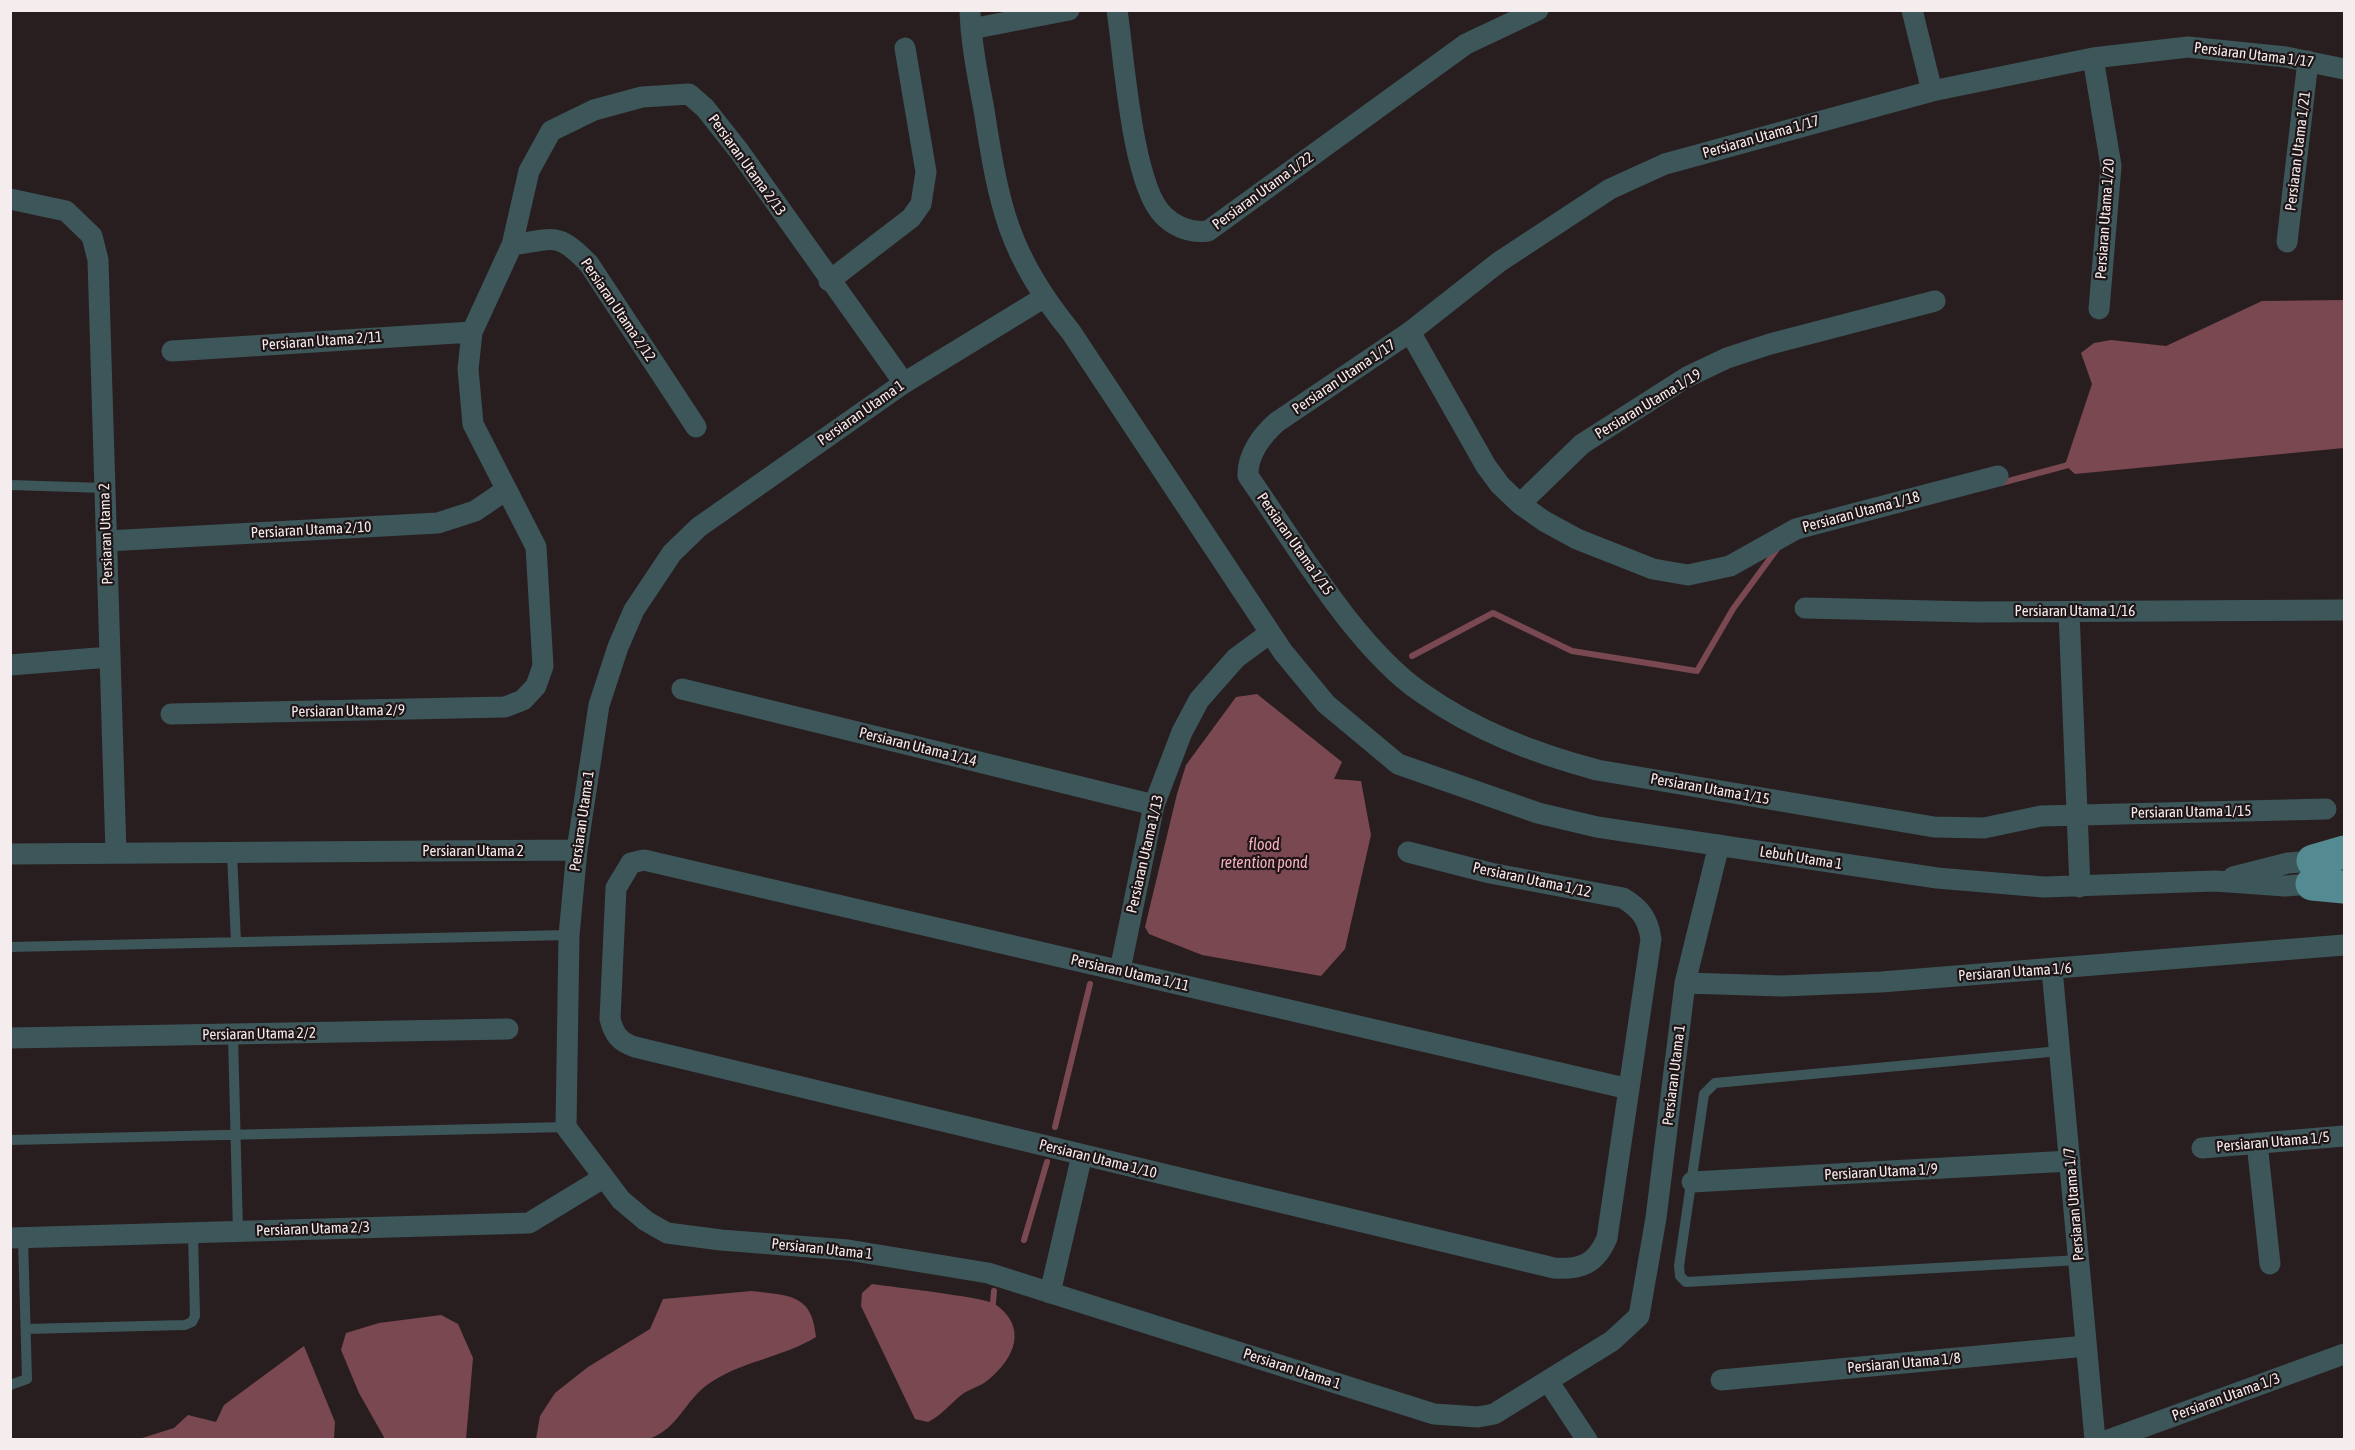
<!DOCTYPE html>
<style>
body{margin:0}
#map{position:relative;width:2355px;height:1450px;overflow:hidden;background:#291e1f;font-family:"Asap Condensed",sans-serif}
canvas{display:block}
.frame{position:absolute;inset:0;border:12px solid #f4eced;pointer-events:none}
</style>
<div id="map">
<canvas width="2355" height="1450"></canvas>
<div class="frame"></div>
</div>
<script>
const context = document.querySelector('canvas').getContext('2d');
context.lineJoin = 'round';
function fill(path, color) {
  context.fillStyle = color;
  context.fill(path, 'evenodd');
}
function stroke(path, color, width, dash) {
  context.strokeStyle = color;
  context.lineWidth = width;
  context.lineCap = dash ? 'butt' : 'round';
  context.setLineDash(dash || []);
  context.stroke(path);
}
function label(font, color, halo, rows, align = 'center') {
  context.font = font + ' "Asap Condensed",sans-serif';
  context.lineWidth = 4.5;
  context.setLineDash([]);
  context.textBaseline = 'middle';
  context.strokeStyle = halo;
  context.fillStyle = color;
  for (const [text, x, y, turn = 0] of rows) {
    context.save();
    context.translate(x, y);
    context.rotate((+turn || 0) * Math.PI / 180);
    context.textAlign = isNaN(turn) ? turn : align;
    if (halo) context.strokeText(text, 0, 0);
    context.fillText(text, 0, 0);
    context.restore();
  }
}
fill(new Path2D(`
 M 2344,300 L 2344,448 L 2075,474 L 2065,465 L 2092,384 L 2081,353 L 2094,343 L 2111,340 L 2166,346 L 2262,301 Z
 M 1257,694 L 1342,762 L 1334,779 L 1361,781 L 1371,835 L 1345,949 L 1321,976 L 1202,955 L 1149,934 L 1145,927 L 1177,794 L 1186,765 L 1236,697 Z
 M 872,1284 C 892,1287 984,1297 995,1304 C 1028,1327 1015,1358 988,1380 C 980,1387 968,1389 960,1396 C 949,1405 942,1415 928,1422 L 915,1419 L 861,1306 L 862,1293 Z
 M 752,1291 C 789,1296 812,1293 816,1337 C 782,1358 740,1361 707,1385 C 685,1401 678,1428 651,1438 C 636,1444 558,1440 536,1439 L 540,1416 L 555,1393 L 588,1367 L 650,1329 L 663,1299 Z
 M 441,1315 L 458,1324 L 473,1358 L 466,1439 L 385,1439 L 359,1393 L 341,1350 L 346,1333 L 379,1323 Z
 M 304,1346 L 335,1422 L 334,1439 L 139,1439 L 174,1428 L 188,1415 L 216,1422 L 224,1405 Z`), '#7a4851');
stroke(new Path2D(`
 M 2001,483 L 2072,464
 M 1412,656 L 1493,613 L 1572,651 L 1697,671 L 1733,609 L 1777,549
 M 1055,1127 L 1090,984
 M 1024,1240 L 1047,1162
 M 993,1303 L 994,1291`), '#7a4851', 6);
stroke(new Path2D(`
 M 10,485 L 105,488
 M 232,853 L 236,942
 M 10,947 L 569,935
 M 233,1035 L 238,1232
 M 2060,1051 L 1715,1083 L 1704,1094 L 1679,1266 L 1680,1276 L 1686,1282 L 2079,1260
 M 10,1140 L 566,1127
 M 26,1329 L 185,1325 L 192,1322 L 195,1316 L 193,1234
 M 10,1385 L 27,1379 L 23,1238`), '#3d5659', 10);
stroke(new Path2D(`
 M 970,10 C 971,44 978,77 984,110 C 999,206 1008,255 1071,332 L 1283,652 L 1326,704 L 1398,764 L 1538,813 L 1597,827 L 1937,878 L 2044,887 L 2215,881 L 2285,886 L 2324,883
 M 1117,10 C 1124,57 1132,184 1163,215 C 1176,228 1191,233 1208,231 L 1466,44 L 1538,10
 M 1912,10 L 1932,91
 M 971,29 L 1069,10
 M 2093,58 L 2111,166 L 2099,309
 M 10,199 L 66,211 L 92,236 L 98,260 L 116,853
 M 2287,242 L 2308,61
 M 512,245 C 554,239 558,231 589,264 L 696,427
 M 829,281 L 911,218 L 921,204 L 926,172 L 905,48
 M 1043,298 L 904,383 L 699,527 L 672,553 L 634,610 L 618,647 L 599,705 L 577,850 L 569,935 L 566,1127 L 621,1200 L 646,1221 L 667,1233 L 721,1240 L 848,1250 L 988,1273 L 1434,1414 L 1478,1417 L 1494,1414 L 1612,1341 L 1639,1316 L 1656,1218 L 1685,983 L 1719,845
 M 1410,332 L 1486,466 L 1500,485 L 1520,504 L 1544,521 L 1577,539 L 1653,569 L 1688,575 L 1730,566 L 1796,529 L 1998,476
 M 172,351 L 472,332
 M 1520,504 L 1582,444 L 1687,377 L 1727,358 L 1770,344 L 1935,301
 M 107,541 L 438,523 L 475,511 L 506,490
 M 1805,608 L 1975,612 L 2344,610
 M 2069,612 L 2080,887
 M 10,665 L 110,657
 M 682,689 L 1154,805
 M 171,714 L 505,707 L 523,700 L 536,686 L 543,666 L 536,547 L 473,424 L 468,369 L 472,332 L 512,245 L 529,171 L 551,131 L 594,110 L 642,97 L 689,94 L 705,108 L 739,151 L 904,383
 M 2326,809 L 2041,816 L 1984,828 L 1934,827 L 1597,770 C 1534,753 1476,731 1422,693 C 1355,647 1295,543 1248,476 C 1247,455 1262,435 1277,422 L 1410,332 L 1499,262 L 1610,189 L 1665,164 L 1932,91 L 2093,58 L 2188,47 L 2286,57 L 2344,69
 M 1408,852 L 1490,873 L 1623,898 C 1641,909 1648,919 1651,939 L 1607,1238 C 1596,1264 1581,1270 1554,1268 L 635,1047 C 620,1042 614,1035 610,1019 L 616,888 L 631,863 L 644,860 L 1629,1089
 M 10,854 L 577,850
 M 2233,877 L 2288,863 L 2326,860
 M 2052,969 L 2095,1440
 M 1120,970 L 1154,805 L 1182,732 L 1199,700 L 1236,658 L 1270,633
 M 1685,983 L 1782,986 L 1881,982 L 2344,945
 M 10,1038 L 508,1029
 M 2257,1143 L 2270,1264
 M 2202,1148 L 2344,1136
 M 1692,1182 L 2070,1161
 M 10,1238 L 529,1223 L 603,1178
 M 1050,1293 L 1082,1155
 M 1721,1380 L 2086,1346
 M 1548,1381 L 1587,1440
 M 2108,1440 L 2344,1354`), '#3d5659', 21);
stroke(new Path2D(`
 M 2313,861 L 2344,852
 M 2312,884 L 2344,887`), '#548a91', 33);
label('15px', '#f4eced', '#1f1416', [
 ["Persiaran Utama 1/17",2254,55,7],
 ["Persiaran Utama 1/17",1761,137,-16],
 ["Persiaran Utama 1/21",2298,151,-83],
 ["Persiaran Utama 2/13",747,165,54],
 ["Persiaran Utama 1/22",1263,191,-36],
 ["Persiaran Utama 1/20",2105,219,-86],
 ["Persiaran Utama 2/12",618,310,56],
 ["Persiaran Utama 2/11",322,341,-4],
 ["Persiaran Utama 1/17",1344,377,-34],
 ["Persiaran Utama 1/19",1648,404,-31],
 ["Persiaran Utama 1",861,413,-35],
 ["Persiaran Utama 1/18",1861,512,-15],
 ["Persiaran Utama 2/10",311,530,-3],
 ["Persiaran Utama 2",106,534,-92],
 ["Persiaran Utama 1/15",1295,544,55],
 ["Persiaran Utama 1/16",2075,611],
 ["Persiaran Utama 2/9",348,711,-1],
 ["Persiaran Utama 1/14",918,747,14],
 ["Persiaran Utama 1/15",1710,789,10],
 ["Persiaran Utama 1/15",2191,812,-1],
 ["Persiaran Utama 1",582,821,-82],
 ["Persiaran Utama 2",473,851],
 ["Persiaran Utama 1/13",1145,854,-77],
 ["Lebuh Utama 1",1801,858,9],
 ["Persiaran Utama 1/12",1532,880,12],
 ["Persiaran Utama 1/6",2015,972,-4],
 ["Persiaran Utama 1/11",1130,973,13],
 ["Persiaran Utama 2/2",259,1034,-1],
 ["Persiaran Utama 1",1674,1075,-83],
 ["Persiaran Utama 1/5",2273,1142,-5],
 ["Persiaran Utama 1/10",1098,1159,14],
 ["Persiaran Utama 1/9",1881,1172,-3],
 ["Persiaran Utama 1/7",2074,1204,-95],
 ["Persiaran Utama 2/3",313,1229,-2],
 ["Persiaran Utama 1",822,1249,6],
 ["Persiaran Utama 1/8",1904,1363,-5],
 ["Persiaran Utama 1",1292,1369,18],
 ["Persiaran Utama 1/3",2226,1397,-20]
]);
label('italic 16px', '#f5b2bd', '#1f1416', [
 ["flood",1264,845],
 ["retention pond",1264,863]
]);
</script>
